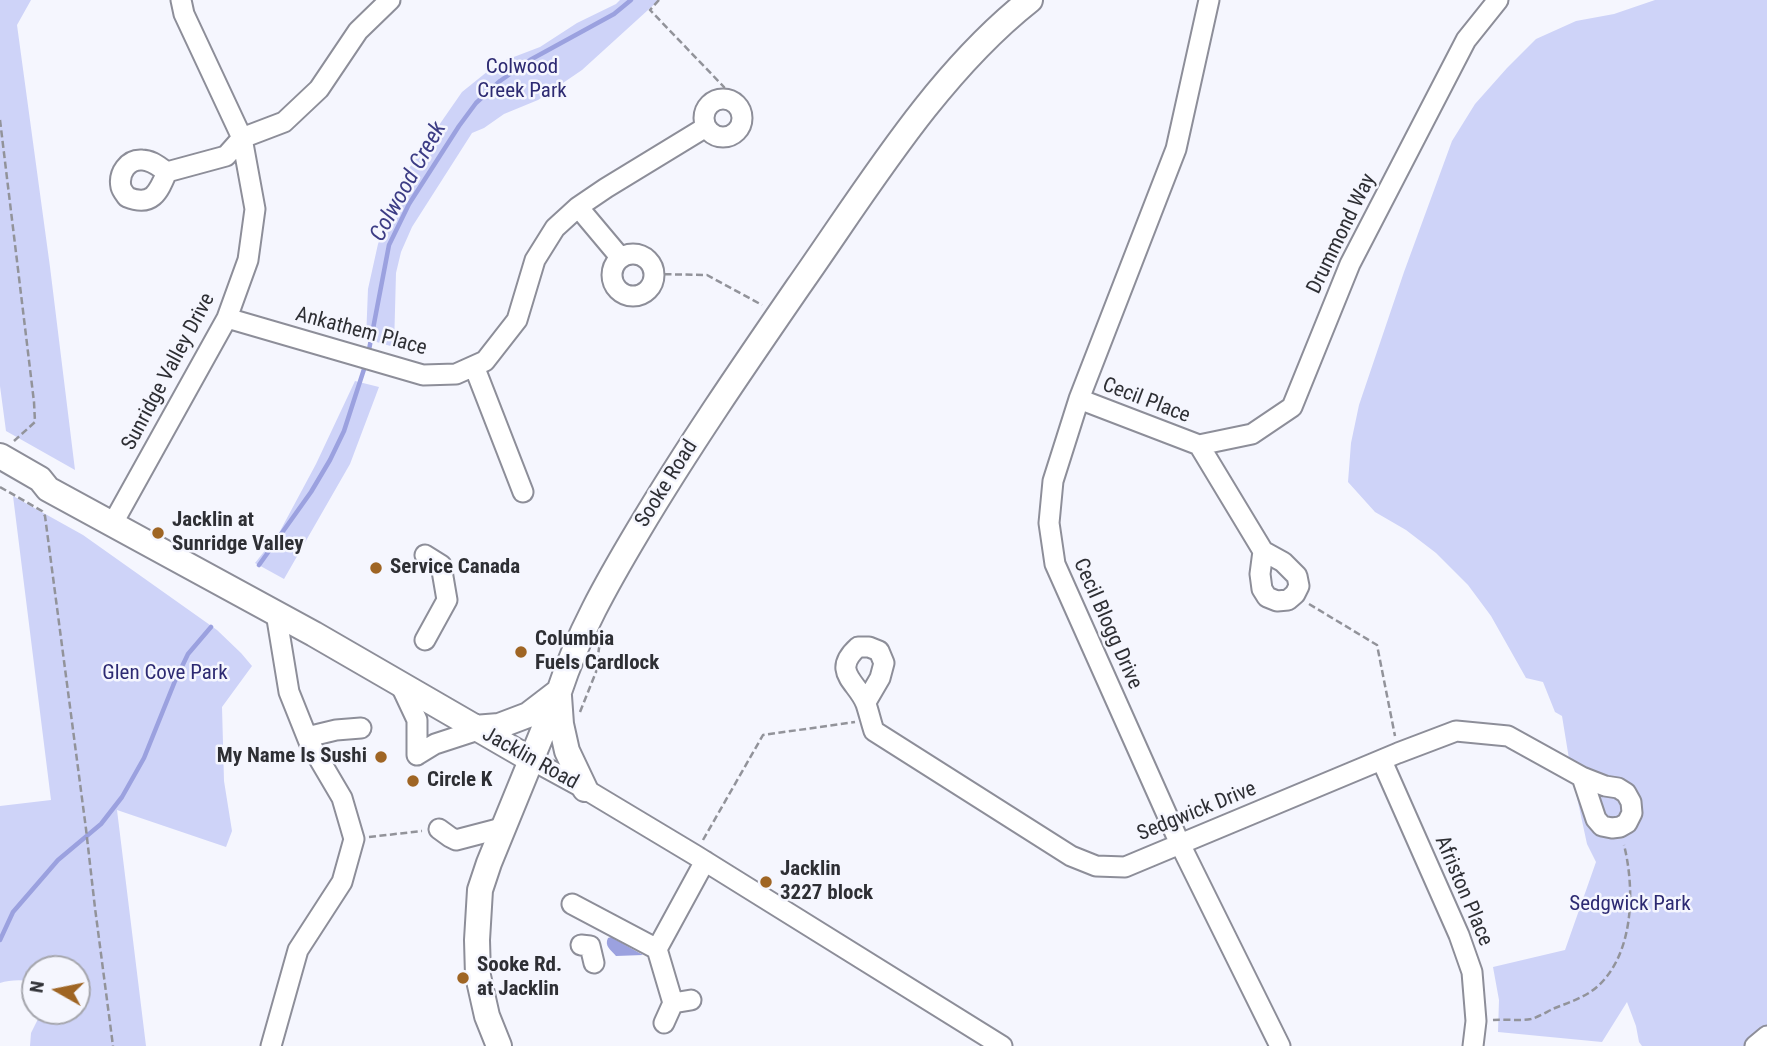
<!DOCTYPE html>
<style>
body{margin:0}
#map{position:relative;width:1767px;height:1046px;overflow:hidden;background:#f5f6fe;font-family:"Roboto Condensed",sans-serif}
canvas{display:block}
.north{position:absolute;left:21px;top:955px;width:70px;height:70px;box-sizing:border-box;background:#f5f6fe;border:2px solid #a5a6ad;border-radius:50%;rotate:279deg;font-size:19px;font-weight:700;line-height:28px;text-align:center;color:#2e2f34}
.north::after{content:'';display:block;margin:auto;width:24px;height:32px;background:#9f6524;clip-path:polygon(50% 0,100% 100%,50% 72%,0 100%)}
</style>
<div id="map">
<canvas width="1767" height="1046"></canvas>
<div class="north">N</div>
</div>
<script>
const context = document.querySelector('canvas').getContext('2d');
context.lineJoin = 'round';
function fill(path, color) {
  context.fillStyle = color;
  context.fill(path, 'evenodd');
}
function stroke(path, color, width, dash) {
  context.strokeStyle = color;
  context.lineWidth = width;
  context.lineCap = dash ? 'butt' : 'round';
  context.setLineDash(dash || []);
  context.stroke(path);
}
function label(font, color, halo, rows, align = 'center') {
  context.font = font + ' "Roboto Condensed",sans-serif';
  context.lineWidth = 5;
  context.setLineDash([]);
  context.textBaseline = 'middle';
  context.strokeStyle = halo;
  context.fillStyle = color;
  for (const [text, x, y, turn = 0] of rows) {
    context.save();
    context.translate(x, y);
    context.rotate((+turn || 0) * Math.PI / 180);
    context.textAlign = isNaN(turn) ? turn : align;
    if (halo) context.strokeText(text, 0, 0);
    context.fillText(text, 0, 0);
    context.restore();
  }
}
fill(new Path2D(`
 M 0,0 L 31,0 L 17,25 L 50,267 L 75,470 L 6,431 L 0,386 Z
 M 620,0 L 659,0 L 582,70 L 538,100 L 504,114 L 484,128 L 472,133 L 412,227 L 401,252 L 396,273 L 394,347 L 366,339 L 368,289 L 378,244 L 392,212 L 403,177 L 462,92 L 498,63 L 540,47 L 577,23 L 616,4 Z
 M 1655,0 L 1767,0 L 1767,1046 L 1642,1046 L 1639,1042 L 1636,1026 L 1627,1002 L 1602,1042 L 1498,1032 L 1499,1000 L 1493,967 L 1565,950 L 1596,862 L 1587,844 L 1570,765 L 1562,716 L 1555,712 L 1543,682 L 1526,678 L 1491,616 L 1468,585 L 1436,553 L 1406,530 L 1375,512 L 1348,482 L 1351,443 L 1359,405 L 1404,272 L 1452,141 L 1475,104 L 1507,68 L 1536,39 L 1576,21 L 1614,14 Z
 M 355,381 L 379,387 L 350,464 L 284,579 L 255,563 L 279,533 L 316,464 Z
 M 13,496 L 83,535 L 217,630 L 241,653 L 252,666 L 222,707 L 224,781 L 232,831 L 226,847 L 117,810 L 146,1046 L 30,1046 L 31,1033 L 42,1011 L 77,1011 L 77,969 L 35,969 L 35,983 C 25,979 10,980 0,983 L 0,806 L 51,800 Z`), '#ced3f8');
fill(new Path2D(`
 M 611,937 L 643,955 L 616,956 C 611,950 604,946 608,938 Z`), '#9ba1df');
stroke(new Path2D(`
 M 368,355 L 389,245 L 409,204 L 459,126 L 476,103 L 500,81 L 530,60 L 614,14 L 631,0
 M 259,565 L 311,492 L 330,460 L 344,431 L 366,363
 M 0,940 L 13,912 L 58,860 L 101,824 L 122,797 L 144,758 L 175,681 L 188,654 L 211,627`), '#9ba1df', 4.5);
const minor = new Path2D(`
 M 1209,0 L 1176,149 L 1079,399 L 1053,481 L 1049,523 L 1055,564 L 1180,844 L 1280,1046
 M704 118a19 19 0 1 1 38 0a19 19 0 1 1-38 0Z
 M 167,172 C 158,193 152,207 127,197 C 125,194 122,191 121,187 C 118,173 128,159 142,160 C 152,160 159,167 167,172 L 226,156 L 242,138 L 284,122 L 319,89 L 358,31 L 390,0
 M 578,207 L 620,257
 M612 275a21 21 0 1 1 42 0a21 21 0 1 1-42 0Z
 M 227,318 L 423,375 L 456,374 L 485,361 L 517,320 L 535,260 L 555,228 L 578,207 L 606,188 L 706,127
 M 474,366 L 523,492
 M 1079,399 L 1199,445 L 1263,551 L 1283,562 L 1297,576 L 1299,586 L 1295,594 L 1288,600 L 1277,601 L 1267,597 L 1262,589 L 1260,574 L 1263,551
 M 1199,445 L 1252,434 L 1292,407 L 1350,264 L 1466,40 L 1498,0
 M 113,523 L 227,318 L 248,260 L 255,209 L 242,138 L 184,14 L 181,0
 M 425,640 L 447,600 L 441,565 L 425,555
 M 401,686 L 417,720 L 417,755
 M 866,702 L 880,678 L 884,663 L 879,651 L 869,647 L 858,647 C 830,672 858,682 866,704 C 869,713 871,722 874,731 L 1071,856 L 1096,866 L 1125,867 L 1398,753 L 1456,731 L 1508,736 L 1582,777 L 1605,786 L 1618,788 L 1626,793 L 1631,802 L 1632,813 L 1627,823 L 1620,827 L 1612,828 L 1602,826 L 1596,819 L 1582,777
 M 307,737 L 336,730 L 361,728
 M 417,755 L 435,744 L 478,730
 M 530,759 L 585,789 L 695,855 L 1002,1046
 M 1382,761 L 1459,935 L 1472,972 L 1476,1021 L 1473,1046
 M 439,829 L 450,837 L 456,840 L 502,828
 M 572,904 L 657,949 L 705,861
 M 581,945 L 590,946 L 594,963
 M 657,949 L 673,1003 L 664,1023
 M 673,1003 L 691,1000
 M 271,1046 L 298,950 L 342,882 L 354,839 L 342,798 L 309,742 L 289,692 L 276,613
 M 1755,1046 L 1767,1036`);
const major = new Path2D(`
 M 0,456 L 40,479 L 48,489 L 314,634 L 530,759
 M 559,696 L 561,724 L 567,751 L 585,789
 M 474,728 L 499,726 L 528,715 L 558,692
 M 499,1046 L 487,1016 L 478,976 L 477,940 L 480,890 L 489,863 L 559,692 C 578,634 607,583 638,531 C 688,447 743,367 798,287 C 867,189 935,75 1030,0`);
stroke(minor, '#8d8e99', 23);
stroke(major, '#8d8e99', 28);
stroke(new Path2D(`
 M 659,0 L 650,10 L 724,87 L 725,98
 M 0,120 L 34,402 L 35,422 L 14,441
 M 654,274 L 707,275 L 762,305
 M 0,487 L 42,511 L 45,516 L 86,829 L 95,908 L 113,1046
 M 1309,604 L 1377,645 L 1395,736
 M 580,712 L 596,672 L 599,648 L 605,635
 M 369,837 L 422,831
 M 703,840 L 763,735 L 855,722
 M 1493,1020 C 1505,1019 1519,1021 1531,1019 C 1539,1017 1548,1011 1555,1008 C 1570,1002 1586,997 1598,986 C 1634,953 1635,889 1624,845`), '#92939a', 2.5, [7, 3.5]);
stroke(minor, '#fff', 19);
stroke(major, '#fff', 24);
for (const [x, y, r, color] of [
 [158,533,7,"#9f6524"],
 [376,568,7,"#9f6524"],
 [521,652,7,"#9f6524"],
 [381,757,7,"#9f6524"],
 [413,781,7,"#9f6524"],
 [766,882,7,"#9f6524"],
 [463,978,7,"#9f6524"]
]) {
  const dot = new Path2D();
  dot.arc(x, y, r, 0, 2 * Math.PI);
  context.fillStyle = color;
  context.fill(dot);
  stroke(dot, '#f5f6fe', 2.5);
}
label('21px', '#2d2a72', '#f5f6fe', [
 ["Colwood",522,68],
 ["Creek Park",522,92],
 ["Glen Cove Park",165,674],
 ["Sedgwick Park",1630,905]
]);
label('21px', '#2e2f34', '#f5f6fe', [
 ["Drummond Way",1342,234,-64],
 ["Ankathem Place",361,332,15],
 ["Sunridge Valley Drive",169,372,-62],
 ["Cecil Place",1146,401,21],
 ["Sooke Road",667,484,-58],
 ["Cecil Blogg Drive",1107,624,66],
 ["Jacklin Road",530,759,29],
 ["Sedgwick Drive",1197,812,-22],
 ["Afriston Place",1463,891,67]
]);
label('bold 21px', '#2e2f34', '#f5f6fe', [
 ["Jacklin at",172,521],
 ["Sunridge Valley",172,545],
 ["Service Canada",390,568],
 ["Columbia",535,640],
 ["Fuels Cardlock",535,664],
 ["My Name Is Sushi",367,757,"right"],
 ["Circle K",427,781],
 ["Jacklin",780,870],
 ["3227 block",780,894],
 ["Sooke Rd.",477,966],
 ["at Jacklin",477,990]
], 'left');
label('italic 23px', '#3c3c85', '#f5f6fe', [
 ["Colwood Creek",409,182,-61]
]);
</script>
